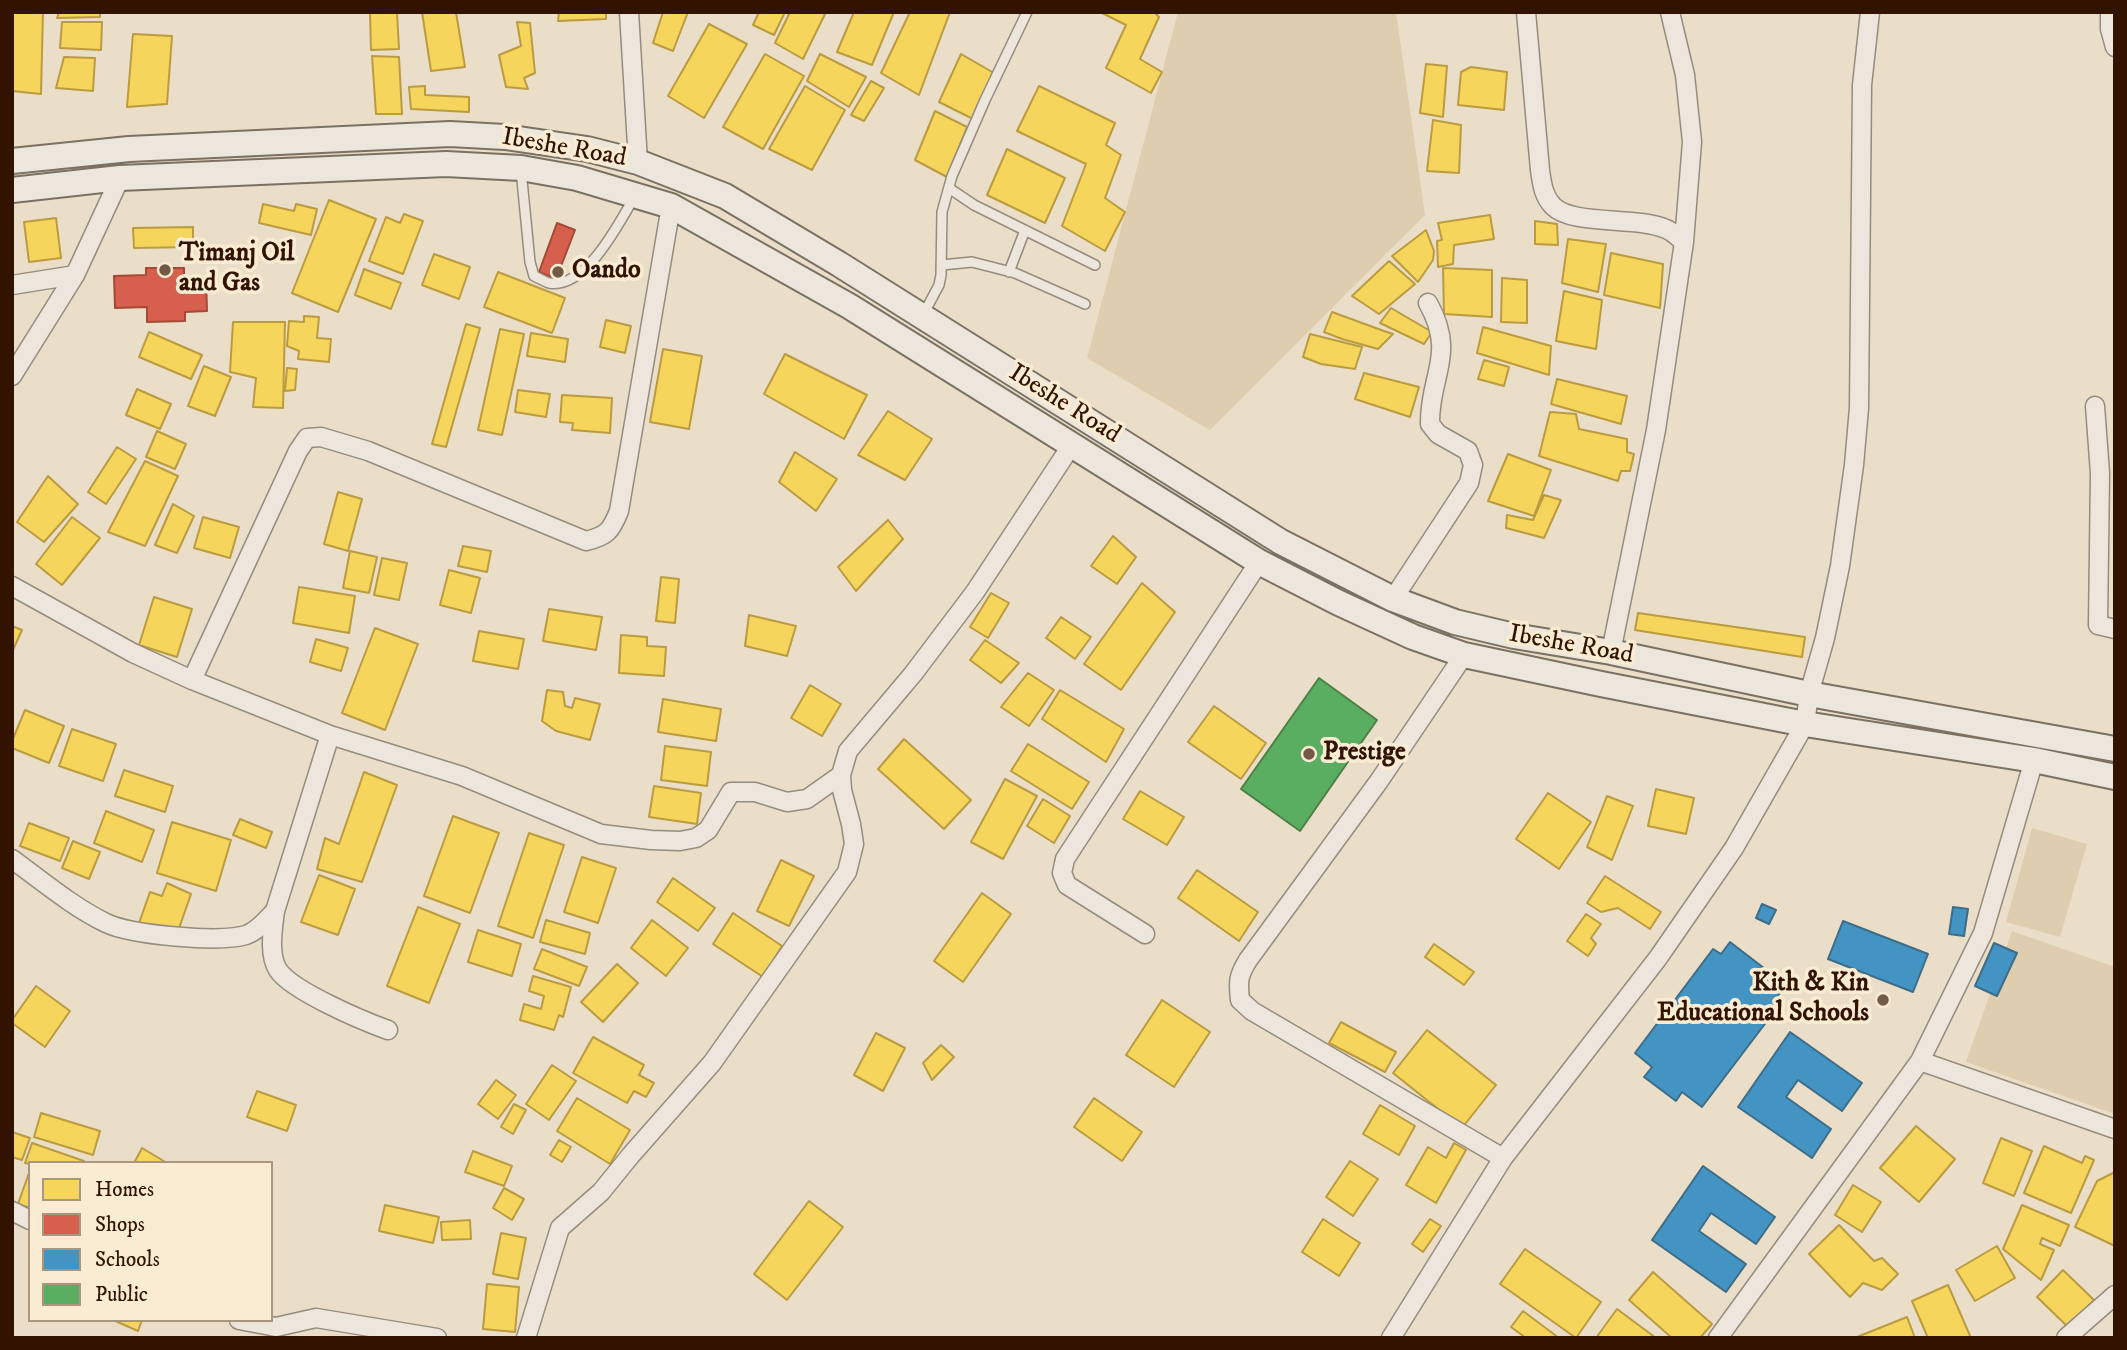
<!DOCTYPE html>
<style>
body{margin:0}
#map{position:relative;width:2127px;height:1350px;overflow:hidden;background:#eadec8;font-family:"IM FELL DW Pica",serif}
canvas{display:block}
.frame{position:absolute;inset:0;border:14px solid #311300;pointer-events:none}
.legend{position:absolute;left:28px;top:1161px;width:245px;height:161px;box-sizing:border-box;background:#faecd2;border:2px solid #aa957e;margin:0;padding:9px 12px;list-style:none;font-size:21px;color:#311300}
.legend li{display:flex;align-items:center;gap:14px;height:35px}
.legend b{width:35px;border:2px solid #aa957e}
</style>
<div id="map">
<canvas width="2127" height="1350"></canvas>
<div class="frame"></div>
<ul class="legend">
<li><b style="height:19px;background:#f6d55c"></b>Homes</li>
<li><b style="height:19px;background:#d6604d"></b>Shops</li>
<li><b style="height:19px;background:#4393c3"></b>Schools</li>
<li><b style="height:19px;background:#5aae61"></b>Public</li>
</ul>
</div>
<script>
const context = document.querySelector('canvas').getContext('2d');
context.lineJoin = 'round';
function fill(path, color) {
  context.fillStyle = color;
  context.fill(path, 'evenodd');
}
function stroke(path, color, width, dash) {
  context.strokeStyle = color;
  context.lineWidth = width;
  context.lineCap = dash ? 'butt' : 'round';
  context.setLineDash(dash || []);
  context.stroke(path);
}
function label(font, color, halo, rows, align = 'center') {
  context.font = font + ' "IM FELL DW Pica",serif';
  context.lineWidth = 7;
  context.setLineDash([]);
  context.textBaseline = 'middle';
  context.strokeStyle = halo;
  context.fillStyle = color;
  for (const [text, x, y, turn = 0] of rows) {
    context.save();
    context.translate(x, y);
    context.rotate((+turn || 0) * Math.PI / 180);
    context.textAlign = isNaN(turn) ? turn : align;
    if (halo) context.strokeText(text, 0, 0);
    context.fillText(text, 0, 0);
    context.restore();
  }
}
fill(new Path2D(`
 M 1178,12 L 1396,12 L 1425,215 L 1210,430 L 1087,358 Z
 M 2032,828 L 2087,844 L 2060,937 L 2006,922 Z
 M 2012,931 L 2115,967 L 2115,1114 L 1966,1062 Z`), '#dfcdaf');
const homes = new Path2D(`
 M 12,12 L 43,12 L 41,94 L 12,91 Z
 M 59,12 L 100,12 L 100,17 L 57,18 Z
 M 397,12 L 399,49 L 371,50 L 370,13 Z
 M 422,12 L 456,12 L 465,67 L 431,71 Z
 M 559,12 L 606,12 L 606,19 L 558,21 Z
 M 663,12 L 688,12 L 673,51 L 653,43 Z
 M 759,12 L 785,12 L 774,35 L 753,25 Z
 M 790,12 L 826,12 L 803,59 L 775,43 Z
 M 854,12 L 894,12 L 872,65 L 837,52 Z
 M 910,12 L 950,12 L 919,95 L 881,73 Z
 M 1100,12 L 1154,12 L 1159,17 L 1140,59 L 1162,72 L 1151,93 L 1106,68 L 1126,25 Z
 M 62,22 L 102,22 L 101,50 L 60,48 Z
 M 517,22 L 530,23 L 535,73 L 524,78 L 528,89 L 506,87 L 499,55 L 521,46 Z
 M 709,24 L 747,44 L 704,118 L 668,96 Z
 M 133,34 L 172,36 L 167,104 L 127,107 Z
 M 765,54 L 804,76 L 763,149 L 723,127 Z
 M 820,54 L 866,77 L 849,107 L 807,81 Z
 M 961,54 L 994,73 L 973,119 L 939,102 Z
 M 372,56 L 399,57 L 402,114 L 376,114 Z
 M 64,57 L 95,58 L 93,91 L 56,88 Z
 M 1426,64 L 1447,66 L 1443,117 L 1420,113 Z
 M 1471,67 L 1507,72 L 1504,110 L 1458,105 L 1461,72 Z
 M 871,81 L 884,88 L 864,121 L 851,115 Z
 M 425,86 L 425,95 L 469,97 L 469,112 L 411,109 L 409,87 Z
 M 805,86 L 845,110 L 812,170 L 769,149 Z
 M 1039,86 L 1115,123 L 1106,145 L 1121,155 L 1105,198 L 1125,212 L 1105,251 L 1062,226 L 1086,164 L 1017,131 Z
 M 935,111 L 967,127 L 947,177 L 915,160 Z
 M 1433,120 L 1461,125 L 1459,173 L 1427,171 Z
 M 1007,149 L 1065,178 L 1045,223 L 987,195 Z
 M 329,200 L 376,219 L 338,312 L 292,293 Z
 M 263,204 L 294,211 L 296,204 L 317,209 L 311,235 L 259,223 Z
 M 404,214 L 423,221 L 403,274 L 369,261 L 386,217 L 400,223 Z
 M 1490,215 L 1494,239 L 1454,245 L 1453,264 L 1438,267 L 1437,241 L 1442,240 L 1438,223 Z
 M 56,218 L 61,258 L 29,262 L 24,222 Z
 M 1535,221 L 1557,224 L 1558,245 L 1535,244 Z
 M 193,227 L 193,247 L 134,248 L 133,228 Z
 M 1426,230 L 1434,251 L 1433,260 L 1418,282 L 1392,256 Z
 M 1568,239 L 1606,244 L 1598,292 L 1562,283 Z
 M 1611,253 L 1663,264 L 1660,308 L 1604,295 Z
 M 434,254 L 470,267 L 459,299 L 422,285 Z
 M 1389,261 L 1415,284 L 1379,314 L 1352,296 Z
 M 1443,268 L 1492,270 L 1492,317 L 1444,314 Z
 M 364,269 L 401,283 L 391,309 L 355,295 Z
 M 498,272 L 565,298 L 552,333 L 484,307 Z
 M 1502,278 L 1527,280 L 1527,323 L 1501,322 Z
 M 1564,291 L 1602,300 L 1596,349 L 1556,341 Z
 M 1391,308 L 1432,332 L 1424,344 L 1380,323 Z
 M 1332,312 L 1384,331 L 1393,334 L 1378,349 L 1342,339 L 1324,332 Z
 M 304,316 L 319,317 L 317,338 L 331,339 L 329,362 L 298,359 L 299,351 L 287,346 L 289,321 L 304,322 Z
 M 606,320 L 631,326 L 625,353 L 600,347 Z
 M 233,322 L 285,322 L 283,408 L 253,407 L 256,378 L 230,372 Z
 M 466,324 L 480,328 L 446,447 L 432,444 Z
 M 1483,327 L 1551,346 L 1549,375 L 1477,353 Z
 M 500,329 L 524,334 L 502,435 L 478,430 Z
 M 149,332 L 202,355 L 191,379 L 139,357 Z
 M 531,333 L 568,339 L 565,362 L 527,356 Z
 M 1310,334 L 1362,347 L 1355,369 L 1321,364 L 1303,357 Z
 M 663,349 L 702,356 L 689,429 L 650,422 Z
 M 785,354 L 867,395 L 844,439 L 764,394 Z
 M 1484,360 L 1509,367 L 1504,386 L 1478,379 Z
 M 204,366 L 231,377 L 215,416 L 188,406 Z
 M 287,368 L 297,369 L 295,390 L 285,391 Z
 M 1364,373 L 1419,387 L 1410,417 L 1355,399 Z
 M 1557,379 L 1627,396 L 1621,424 L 1551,404 Z
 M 137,389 L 171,404 L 160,429 L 126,415 Z
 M 518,390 L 550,394 L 546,417 L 515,412 Z
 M 562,395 L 612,398 L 610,433 L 572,430 L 573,423 L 560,422 Z
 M 888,411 L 932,439 L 905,480 L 858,455 Z
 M 1550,412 L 1576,414 L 1579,429 L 1627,439 L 1627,452 L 1634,454 L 1630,471 L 1621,471 L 1618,481 L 1539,456 Z
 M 157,431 L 186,444 L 175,469 L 146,457 Z
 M 117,447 L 136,459 L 106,504 L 88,492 Z
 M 795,452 L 837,479 L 816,511 L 779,482 Z
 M 1508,454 L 1551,470 L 1534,516 L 1488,501 Z
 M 145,461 L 178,476 L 145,546 L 108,532 Z
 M 48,476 L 78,504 L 44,542 L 17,522 Z
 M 338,492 L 362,499 L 348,551 L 324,544 Z
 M 1544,495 L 1561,500 L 1544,538 L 1506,528 L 1507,515 L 1533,520 Z
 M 173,504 L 194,516 L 177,553 L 155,545 Z
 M 72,517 L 100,538 L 62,585 L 36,564 Z
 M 203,517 L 239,527 L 230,558 L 194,548 Z
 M 888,520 L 903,539 L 856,591 L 838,567 Z
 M 1113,536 L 1136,557 L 1117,584 L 1091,566 Z
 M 463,546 L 491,551 L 487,572 L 458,566 Z
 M 350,551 L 377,557 L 369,593 L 343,588 Z
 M 382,558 L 407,563 L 399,600 L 374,595 Z
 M 449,570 L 480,578 L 471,613 L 440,605 Z
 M 661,577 L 679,579 L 675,623 L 656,621 Z
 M 1142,583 L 1175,612 L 1121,690 L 1084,664 Z
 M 299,587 L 355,596 L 349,633 L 293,623 Z
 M 991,593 L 1009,603 L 988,638 L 970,627 Z
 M 154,597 L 192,609 L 177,657 L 139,645 Z
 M 549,609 L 602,617 L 596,650 L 543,641 Z
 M 1638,613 L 1805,637 L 1802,657 L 1635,630 Z
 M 749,615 L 796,626 L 787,656 L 745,646 Z
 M 1061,617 L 1091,637 L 1075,659 L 1046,638 Z
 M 12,626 L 22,630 L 12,652 Z
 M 375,628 L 418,644 L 385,730 L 342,713 Z
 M 479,631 L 524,639 L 518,669 L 473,661 Z
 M 621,635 L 647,637 L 647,646 L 666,647 L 664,676 L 619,673 Z
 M 316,639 L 348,648 L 341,671 L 310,662 Z
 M 985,640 L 1019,663 L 1001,683 L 970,660 Z
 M 1028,673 L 1054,690 L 1029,726 L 1001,707 Z
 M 810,685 L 841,704 L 822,736 L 791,718 Z
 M 547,690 L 563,692 L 565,706 L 572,708 L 575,698 L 600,704 L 590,740 L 556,731 L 542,721 Z
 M 1060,690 L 1124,729 L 1106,762 L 1042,719 Z
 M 663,699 L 721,709 L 716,741 L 658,732 Z
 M 1214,706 L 1266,743 L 1241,779 L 1188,742 Z
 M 25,710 L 64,726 L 49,763 L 12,748 L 12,741 Z
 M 72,729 L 116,744 L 103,781 L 59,766 Z
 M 904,739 L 971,800 L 944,829 L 878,769 Z
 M 1028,744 L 1089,782 L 1072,809 L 1011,771 Z
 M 665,746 L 711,752 L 707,786 L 661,780 Z
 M 124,770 L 173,786 L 165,812 L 115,796 Z
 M 364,772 L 397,785 L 362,882 L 317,869 L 325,838 L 339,844 Z
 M 1005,779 L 1037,796 L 1003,859 L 971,842 Z
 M 654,786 L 701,793 L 697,824 L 649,817 Z
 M 1656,789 L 1694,798 L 1686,834 L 1648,826 Z
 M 1140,791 L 1184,817 L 1167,845 L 1123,819 Z
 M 1548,793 L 1591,822 L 1559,869 L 1516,839 Z
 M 1607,796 L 1633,806 L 1612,860 L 1587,847 Z
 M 1043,799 L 1070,816 L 1054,843 L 1027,826 Z
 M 106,811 L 154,830 L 142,862 L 94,843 Z
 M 453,816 L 499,833 L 470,913 L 424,896 Z
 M 240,819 L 272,832 L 266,848 L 233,835 Z
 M 172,822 L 231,840 L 216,891 L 157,873 Z
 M 29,823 L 69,838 L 60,861 L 20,846 Z
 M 529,833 L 564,845 L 533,938 L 498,926 Z
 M 73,841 L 100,852 L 89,879 L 62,868 Z
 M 582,857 L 616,868 L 598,923 L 564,912 Z
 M 781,860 L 814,876 L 789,926 L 757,911 Z
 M 1197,870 L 1258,912 L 1239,941 L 1178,898 Z
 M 319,875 L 355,889 L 338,935 L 301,922 Z
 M 1605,876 L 1661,912 L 1650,929 L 1618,908 L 1601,912 L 1587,903 Z
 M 673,878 L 715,908 L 698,931 L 657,902 Z
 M 167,883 L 191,894 L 176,937 L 139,923 L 150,892 L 162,896 Z
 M 982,893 L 1011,914 L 963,982 L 934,961 Z
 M 418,907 L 460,924 L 429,1003 L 387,986 Z
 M 733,913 L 782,946 L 763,977 L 713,944 Z
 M 1586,914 L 1601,924 L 1591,938 L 1596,944 L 1588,956 L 1567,941 Z
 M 546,920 L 590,933 L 585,954 L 540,942 Z
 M 652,920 L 688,948 L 666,976 L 631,948 Z
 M 478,930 L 521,944 L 512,976 L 468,962 Z
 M 1434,944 L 1474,972 L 1464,985 L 1425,957 Z
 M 542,949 L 587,967 L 579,986 L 534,969 Z
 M 617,964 L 638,983 L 603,1022 L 581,1002 Z
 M 533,976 L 571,987 L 563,1017 L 559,1015 L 554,1030 L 520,1020 L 524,1004 L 541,1009 L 544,996 L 529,991 Z
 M 36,986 L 70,1011 L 45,1047 L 12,1023 L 12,1020 Z
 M 1162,1000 L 1210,1032 L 1174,1087 L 1126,1055 Z
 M 1341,1022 L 1396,1052 L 1385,1072 L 1329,1043 Z
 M 1427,1030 L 1496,1085 L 1462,1128 L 1393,1073 Z
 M 876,1033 L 905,1048 L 883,1091 L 854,1075 Z
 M 593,1037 L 644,1065 L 639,1075 L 654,1083 L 646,1097 L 634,1091 L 627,1103 L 573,1073 Z
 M 941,1045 L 954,1057 L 932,1080 L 923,1063 Z
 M 552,1065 L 576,1081 L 549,1120 L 526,1104 Z
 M 496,1080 L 516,1095 L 498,1119 L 478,1104 Z
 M 257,1091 L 296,1105 L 287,1131 L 247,1117 Z
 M 577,1098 L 630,1130 L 610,1164 L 557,1131 Z
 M 1094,1098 L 1142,1132 L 1122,1161 L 1074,1127 Z
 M 514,1104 L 526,1110 L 513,1134 L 501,1127 Z
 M 1380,1105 L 1415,1126 L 1399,1155 L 1363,1134 Z
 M 41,1113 L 100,1131 L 93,1155 L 34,1137 Z
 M 1916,1126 L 1955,1159 L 1919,1202 L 1880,1168 Z
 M 12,1132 L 30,1138 L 22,1160 L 12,1157 Z
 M 2001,1138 L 2032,1151 L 2014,1196 L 1983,1183 Z
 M 559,1140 L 571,1147 L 562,1162 L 550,1155 Z
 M 32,1143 L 84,1161 L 83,1163 L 30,1163 L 30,1164 L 25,1163 Z
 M 1454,1143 L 1466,1150 L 1436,1203 L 1406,1185 L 1428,1147 L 1446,1158 Z
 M 2044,1146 L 2082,1163 L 2085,1156 L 2094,1160 L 2071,1213 L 2024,1193 Z
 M 142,1148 L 167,1163 L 134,1163 Z
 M 473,1151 L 512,1166 L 504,1186 L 465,1172 Z
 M 1350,1161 L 1378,1179 L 1353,1216 L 1326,1197 Z
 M 2115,1172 L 2115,1246 L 2075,1227 L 2097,1181 Z
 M 29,1173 L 30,1173 L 30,1208 L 18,1204 Z
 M 1853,1185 L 1881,1202 L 1862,1232 L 1835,1215 Z
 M 504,1188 L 524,1199 L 512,1220 L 493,1208 Z
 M 809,1201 L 843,1227 L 787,1300 L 754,1274 Z
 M 385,1205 L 439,1217 L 433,1243 L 379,1231 Z
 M 2022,1205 L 2069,1225 L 2060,1246 L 2042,1238 L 2040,1244 L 2054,1250 L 2041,1280 L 2003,1249 Z
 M 1323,1219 L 1360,1243 L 1339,1276 L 1302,1252 Z
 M 1430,1219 L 1441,1226 L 1423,1252 L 1412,1244 Z
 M 470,1220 L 471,1239 L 442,1240 L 441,1222 Z
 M 1839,1225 L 1874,1261 L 1882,1258 L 1898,1274 L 1882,1290 L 1863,1283 L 1850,1297 L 1809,1254 Z
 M 501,1233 L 526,1238 L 518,1279 L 493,1274 Z
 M 1997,1246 L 2015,1278 L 1975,1301 L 1956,1270 Z
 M 1525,1249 L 1601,1302 L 1576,1338 L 1500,1284 Z
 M 2063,1270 L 2094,1300 L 2068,1327 L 2037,1297 Z
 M 1653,1272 L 1712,1324 L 1700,1338 L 1672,1338 L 1629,1300 Z
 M 487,1284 L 519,1287 L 515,1332 L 483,1329 Z
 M 1948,1285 L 1971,1338 L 1928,1338 L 1912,1301 Z
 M 1617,1309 L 1656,1338 L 1596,1338 Z
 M 1523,1311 L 1559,1338 L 1526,1338 L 1511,1327 Z
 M 1907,1317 L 1915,1338 L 1858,1338 L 1857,1337 Z
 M 113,1320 L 142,1320 L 138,1331 Z`);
fill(homes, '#f6d55c');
stroke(homes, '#bb9b40', 2);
const shops = new Path2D(`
 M 557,223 L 575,230 L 556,279 L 539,272 Z
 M 146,268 L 184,268 L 184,279 L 206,278 L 207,311 L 185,312 L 185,321 L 147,322 L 147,307 L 115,308 L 114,276 L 146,275 Z`);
fill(shops, '#d6604d');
stroke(shops, '#a44936', 2);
const schools = new Path2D(`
 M 1762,904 L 1776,910 L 1769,924 L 1756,918 Z
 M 1953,907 L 1968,909 L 1964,936 L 1949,934 Z
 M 1843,921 L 1928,954 L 1913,992 L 1828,959 Z
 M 1730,942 L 1786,985 L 1778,996 L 1783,1000 L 1702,1107 L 1682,1092 L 1676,1101 L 1644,1077 L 1652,1067 L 1635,1053 L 1713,949 L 1721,954 Z
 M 1994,943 L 2017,953 L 1997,996 L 1975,986 Z
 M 1790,1032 L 1862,1083 L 1842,1111 L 1798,1080 L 1786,1097 L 1831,1129 L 1812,1158 L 1738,1107 Z
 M 1703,1166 L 1775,1217 L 1756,1244 L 1711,1213 L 1699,1231 L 1746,1264 L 1726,1292 L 1652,1240 Z`);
fill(schools, '#4393c3');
stroke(schools, '#3e6d88', 2);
const public = new Path2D(`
 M 1319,678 L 1377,720 L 1300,831 L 1241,789 Z`);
fill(public, '#5aae61');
stroke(public, '#4e8044', 2);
const lane = new Path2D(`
 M 521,170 L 530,262 L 534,276 C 539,278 545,282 549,283 C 586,290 620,221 635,196
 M 949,188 L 974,205 L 1095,265
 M 942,265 L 972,262 L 1015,273 L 1085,304
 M 1009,272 L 1025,230
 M 923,315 L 939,285 L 941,275 L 942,212 L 952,176 L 985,100 L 1027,12`);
const street = new Path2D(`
 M 629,12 L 638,162
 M 1526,12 L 1540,170 C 1542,183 1543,196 1553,206 C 1572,226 1638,216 1666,229 C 1672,231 1678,237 1684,242
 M 2110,12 L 2110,29 L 2115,47
 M 12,285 L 75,275
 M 12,376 L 75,275 L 120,178
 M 2095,406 L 2100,473 L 2098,625 L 2115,629
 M 12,586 L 133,653 L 192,680 L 330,735 L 462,776 L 601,834 L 651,840 L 680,841 L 696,838 L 708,830 L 731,792 L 755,792 L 787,802 L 807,799 L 841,775
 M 1393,599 L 1469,483 L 1473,465 L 1468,451 L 1438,434 L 1430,424 C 1429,375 1457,355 1428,303
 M 1611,652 L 1656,430 L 1684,242 L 1692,142 L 1685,75 L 1670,12
 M 1464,655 L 1379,781 L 1248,960 C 1238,976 1238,982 1240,1000 L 1252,1011 L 1503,1158
 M 192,680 L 298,451 L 307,438 L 321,437 L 368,451 L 586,541 C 607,536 611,531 619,511 L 671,206
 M 12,859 C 42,881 73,907 106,923 C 131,935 219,943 246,935 C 258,931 267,919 275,911 L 330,735
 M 275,911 C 273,928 268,954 278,970 C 292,991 363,1021 388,1030
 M 1145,934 L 1067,885 L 1062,873 L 1065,859 L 1259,562
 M 1920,1061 L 2115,1129
 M 12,1211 L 30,1220
 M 239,1320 L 276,1327 L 316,1318 L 437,1338
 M 526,1338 L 560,1228 L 601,1192 L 631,1155 L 712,1063 L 847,872 L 854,844 L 851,824 L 842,790 L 841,775 L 848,751 L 913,674 L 975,592 L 1071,446
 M 1391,1338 L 1503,1158 L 1658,958 L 1734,848 L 1805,724 L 1809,694 L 1825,638 L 1840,566 L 1854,465 L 1859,408 L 1862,85 L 1870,12
 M 1718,1338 L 1920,1061 L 1983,933 L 2034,760
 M 2066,1338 L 2115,1295`);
const secondary = new Path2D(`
 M 12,161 L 129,149 L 450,134 L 505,137 L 587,149 L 638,162 L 725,196 L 839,264 L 1281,542 L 1393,599 L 1455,622 L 1514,636 L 1611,652 L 1809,694 L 2115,749
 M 12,190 L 120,178 L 446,164 L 521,168 L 577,178 L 671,206 L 849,306 L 1259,562 L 1339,603 L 1413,637 L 1464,655 L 1601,684 L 1805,724 L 2034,760 L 2115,777`);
stroke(lane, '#968c7d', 12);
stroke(street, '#968c7d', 21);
stroke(secondary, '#7b7163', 28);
stroke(lane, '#ede6dc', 9);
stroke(street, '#ede6dc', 18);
stroke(secondary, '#ede6dc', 24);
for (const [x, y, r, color] of [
 [165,270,7,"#725a46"],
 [558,272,7,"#725a46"],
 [1309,754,7,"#725a46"],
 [1883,1000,7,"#725a46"]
]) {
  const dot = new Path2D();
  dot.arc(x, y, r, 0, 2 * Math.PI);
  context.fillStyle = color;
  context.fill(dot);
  stroke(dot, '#faecd2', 2.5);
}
label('26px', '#311300', '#faecd2', [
 ["Ibeshe Road",564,149,10],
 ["Ibeshe Road",1064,405,32],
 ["Ibeshe Road",1571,646,10]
]);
label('bold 26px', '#311300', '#faecd2', [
 ["Timanj Oil",179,255],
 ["and Gas",179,285],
 ["Oando",572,272],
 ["Prestige",1323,754],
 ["Kith & Kin",1869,985,"right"],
 ["Educational Schools",1869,1015,"right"]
], 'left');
</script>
